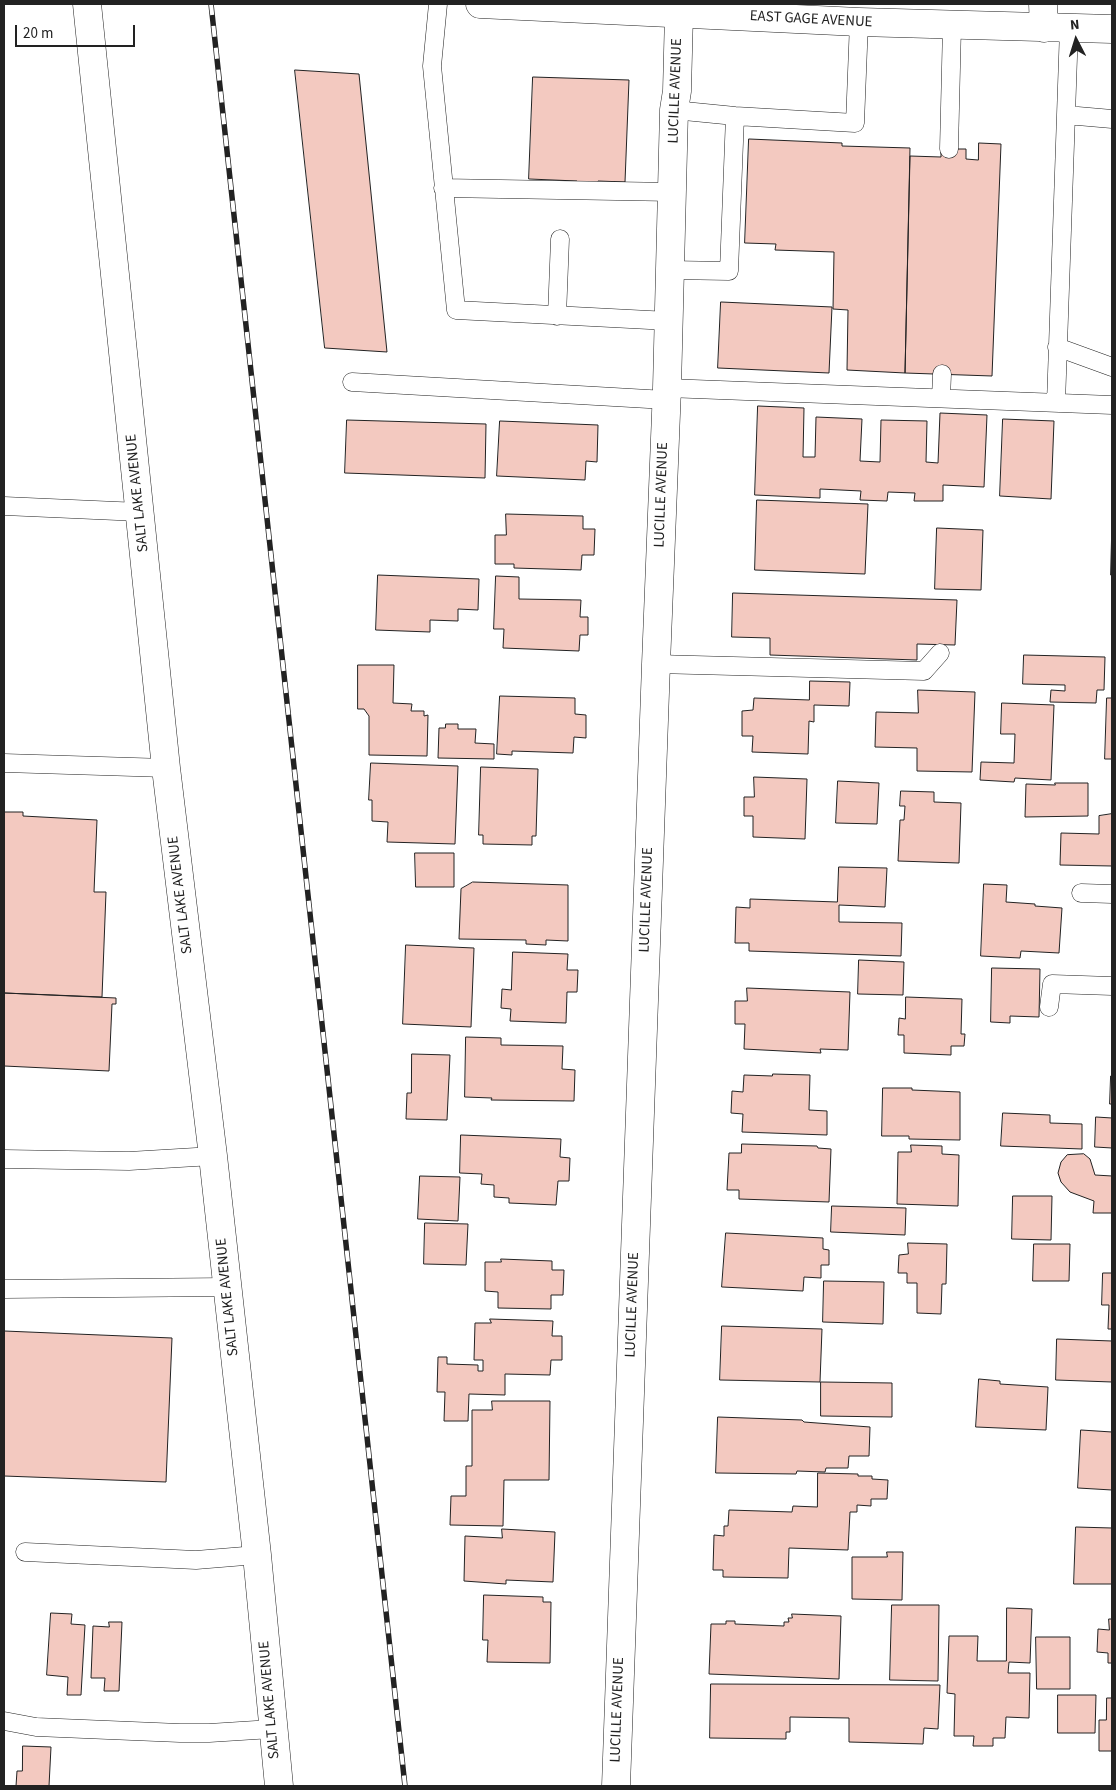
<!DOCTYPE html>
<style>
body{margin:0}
#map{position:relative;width:1116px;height:1790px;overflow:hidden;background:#fff;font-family:"Source Sans 3",sans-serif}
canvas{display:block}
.frame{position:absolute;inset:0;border:5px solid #222;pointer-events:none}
.north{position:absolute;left:1051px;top:15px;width:50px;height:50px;-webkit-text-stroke:4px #fff;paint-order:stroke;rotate:355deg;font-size:14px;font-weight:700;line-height:20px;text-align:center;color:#222}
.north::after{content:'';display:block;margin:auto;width:18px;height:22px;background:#222;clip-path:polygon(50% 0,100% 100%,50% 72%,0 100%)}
.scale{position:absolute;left:15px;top:25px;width:120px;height:22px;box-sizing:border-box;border:2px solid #222;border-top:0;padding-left:6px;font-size:15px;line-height:18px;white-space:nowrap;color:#222;-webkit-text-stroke:4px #fff;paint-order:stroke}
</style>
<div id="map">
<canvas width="1116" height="1790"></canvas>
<div class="frame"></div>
<div class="north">N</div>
<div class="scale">20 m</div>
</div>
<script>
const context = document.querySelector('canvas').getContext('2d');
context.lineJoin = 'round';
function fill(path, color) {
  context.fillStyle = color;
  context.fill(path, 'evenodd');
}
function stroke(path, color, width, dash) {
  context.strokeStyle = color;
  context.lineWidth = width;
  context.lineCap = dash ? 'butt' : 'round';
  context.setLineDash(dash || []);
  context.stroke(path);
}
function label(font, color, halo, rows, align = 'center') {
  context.font = font + ' "Source Sans 3",sans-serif';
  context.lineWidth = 4;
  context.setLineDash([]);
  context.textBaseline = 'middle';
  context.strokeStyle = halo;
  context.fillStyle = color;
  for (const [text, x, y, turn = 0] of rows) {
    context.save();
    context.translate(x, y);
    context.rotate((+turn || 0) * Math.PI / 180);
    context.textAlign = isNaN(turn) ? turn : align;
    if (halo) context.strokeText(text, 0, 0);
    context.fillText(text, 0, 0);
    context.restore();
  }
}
const building = new Path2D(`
 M 295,70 L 359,74 L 387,352 L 325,348 Z
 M 533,77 L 629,80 L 625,182 L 598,181 L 597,188 L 576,187 L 577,181 L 529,179 Z
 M 749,139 L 842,143 L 842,146 L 910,148 L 905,373 L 847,370 L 848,310 L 833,309 L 834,252 L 775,250 L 776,244 L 745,243 Z
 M 979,143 L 1001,144 L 992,376 L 905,373 L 910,156 L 941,157 L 941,149 L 966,149 L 966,159 L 978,160 Z
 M 721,302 L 832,307 L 829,373 L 718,368 Z
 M 758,406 L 804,408 L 803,457 L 815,457 L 816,417 L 862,419 L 860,461 L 880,462 L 881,420 L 927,421 L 926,462 L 938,463 L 940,413 L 987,415 L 984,487 L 943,485 L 943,501 L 914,501 L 915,493 L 888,492 L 887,501 L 860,500 L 861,491 L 820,489 L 820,498 L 755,495 Z
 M 1003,419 L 1054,421 L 1051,499 L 1000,496 Z
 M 347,420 L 486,424 L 485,478 L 345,473 Z
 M 500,421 L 598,425 L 597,462 L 586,461 L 585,480 L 497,476 Z
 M 757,500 L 868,504 L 865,574 L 755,570 Z
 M 506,514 L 583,516 L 583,529 L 595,529 L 594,555 L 582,555 L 581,570 L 514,568 L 514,564 L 495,564 L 495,535 L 506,535 Z
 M 1112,522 L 1112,575 L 1111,575 Z
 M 937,528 L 983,530 L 981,590 L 935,589 Z
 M 378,575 L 479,579 L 478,610 L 458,609 L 458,621 L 430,620 L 430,632 L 376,630 Z
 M 496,576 L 519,577 L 519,599 L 581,600 L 580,617 L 588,617 L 588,635 L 580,635 L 579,651 L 503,648 L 504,629 L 494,629 Z
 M 733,593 L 957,600 L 955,645 L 917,644 L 917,660 L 770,655 L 770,638 L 732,637 Z
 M 1024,655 L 1105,657 L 1104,690 L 1097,690 L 1096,703 L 1050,702 L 1051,690 L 1065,691 L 1065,685 L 1023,684 Z
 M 358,665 L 394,665 L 393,703 L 412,704 L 411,711 L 424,711 L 424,716 L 428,715 L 427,756 L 369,755 L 369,716 L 364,709 L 358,709 Z
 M 810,681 L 850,682 L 849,706 L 814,705 L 814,722 L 809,721 L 808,754 L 752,752 L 753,736 L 742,736 L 742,711 L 753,710 L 754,698 L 809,700 Z
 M 918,690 L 975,692 L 972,772 L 917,771 L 917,748 L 875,747 L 876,712 L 918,713 Z
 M 500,696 L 575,698 L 575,714 L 586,715 L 586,738 L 574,737 L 573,753 L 512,751 L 512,755 L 497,754 Z
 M 1107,698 L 1112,698 L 1112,759 L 1105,759 Z
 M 1002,703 L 1054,705 L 1051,780 L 1015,778 L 1014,782 L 980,780 L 981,762 L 1014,763 L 1015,734 L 1001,734 Z
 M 446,724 L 458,724 L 458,729 L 476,729 L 475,743 L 494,744 L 494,759 L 438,758 L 439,728 L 445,728 Z
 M 371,763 L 458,766 L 455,844 L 387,842 L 388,822 L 372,821 L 372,800 L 369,800 Z
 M 481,767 L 538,769 L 536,836 L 532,836 L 532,845 L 483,844 L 483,835 L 479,835 Z
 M 754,777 L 807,779 L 805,839 L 753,837 L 753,816 L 744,816 L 744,797 L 754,797 Z
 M 838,781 L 879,783 L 877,824 L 836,823 Z
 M 1055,783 L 1088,783 L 1088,816 L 1025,817 L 1026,784 L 1055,785 Z
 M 901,791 L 934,792 L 934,802 L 961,803 L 959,863 L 898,861 L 900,820 L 904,820 L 905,806 L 900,806 Z
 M 4,812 L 23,812 L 23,816 L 97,820 L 94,892 L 106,892 L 102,997 L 4,993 Z
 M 1112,814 L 1112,866 L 1060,865 L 1061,833 L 1099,834 L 1099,816 Z
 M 415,853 L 454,853 L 454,887 L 416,887 Z
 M 839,867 L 887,868 L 885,907 L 839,905 L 839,922 L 902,923 L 901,956 L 749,951 L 749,943 L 735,943 L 736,907 L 750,908 L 750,899 L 837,902 Z
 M 473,882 L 568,885 L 568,941 L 546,940 L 546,945 L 526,944 L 526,940 L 459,939 L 461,889 Z
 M 984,884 L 1007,885 L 1006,902 L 1035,904 L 1035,906 L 1062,908 L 1059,953 L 1021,951 L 1020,958 L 981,956 Z
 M 406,945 L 474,948 L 471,1027 L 403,1024 Z
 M 513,952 L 568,954 L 567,970 L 578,970 L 577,992 L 567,992 L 566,1023 L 510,1021 L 511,1009 L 501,1008 L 502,989 L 511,990 Z
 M 859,960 L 904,962 L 903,995 L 858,994 Z
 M 992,968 L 1040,969 L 1039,1017 L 1010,1016 L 1010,1023 L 991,1022 Z
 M 747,988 L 850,992 L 848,1050 L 820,1049 L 821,1053 L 744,1049 L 745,1024 L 735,1024 L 735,1001 L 747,1001 Z
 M 4,993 L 116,998 L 116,1004 L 112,1004 L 109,1071 L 4,1066 Z
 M 906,997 L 962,999 L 961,1034 L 965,1034 L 964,1046 L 951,1046 L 951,1055 L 904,1053 L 904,1035 L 898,1035 L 899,1018 L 905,1019 Z
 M 466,1037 L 501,1038 L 501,1045 L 563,1046 L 562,1069 L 575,1070 L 574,1101 L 491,1100 L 492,1098 L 465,1097 Z
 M 412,1054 L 450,1055 L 447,1120 L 406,1119 L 407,1093 L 411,1093 Z
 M 773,1074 L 810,1075 L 809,1110 L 827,1111 L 827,1135 L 742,1132 L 743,1114 L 731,1113 L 732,1091 L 743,1092 L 744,1075 L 772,1076 Z
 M 1111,1076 L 1112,1076 L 1112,1104 L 1110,1104 Z
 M 883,1088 L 912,1088 L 912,1090 L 960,1092 L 960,1140 L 909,1139 L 909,1136 L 882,1136 Z
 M 1003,1113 L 1050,1115 L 1050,1123 L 1082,1124 L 1082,1149 L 1001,1146 Z
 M 1096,1117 L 1112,1118 L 1112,1148 L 1095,1147 Z
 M 461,1135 L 561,1139 L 560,1157 L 570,1158 L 569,1181 L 558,1181 L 556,1205 L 509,1203 L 509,1198 L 494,1197 L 494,1185 L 481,1184 L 482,1174 L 460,1173 Z
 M 742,1144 L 817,1146 L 818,1148 L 831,1149 L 829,1202 L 739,1199 L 739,1190 L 727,1190 L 729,1153 L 741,1153 Z
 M 911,1145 L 942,1146 L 942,1154 L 959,1155 L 958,1206 L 897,1204 L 898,1152 L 911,1152 Z
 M 1084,1154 L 1090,1159 L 1095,1175 L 1112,1176 L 1112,1213 L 1093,1213 L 1094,1201 L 1070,1192 L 1061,1182 L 1058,1173 L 1061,1162 L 1067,1155 Z
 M 420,1176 L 460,1177 L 458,1221 L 418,1219 Z
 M 1013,1196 L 1052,1196 L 1051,1240 L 1012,1239 Z
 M 832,1206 L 906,1208 L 905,1235 L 831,1232 Z
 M 425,1223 L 468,1224 L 466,1265 L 424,1264 Z
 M 726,1233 L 823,1238 L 823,1249 L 829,1250 L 829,1265 L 821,1265 L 821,1278 L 804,1277 L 803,1291 L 722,1287 Z
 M 908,1243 L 947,1244 L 946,1284 L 942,1284 L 941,1314 L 917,1313 L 917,1283 L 907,1283 L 907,1273 L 898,1273 L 899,1255 L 908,1254 Z
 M 1034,1244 L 1070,1244 L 1069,1281 L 1033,1281 Z
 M 501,1259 L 552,1261 L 552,1270 L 564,1270 L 563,1295 L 551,1295 L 551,1309 L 498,1308 L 498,1292 L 485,1291 L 485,1262 L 501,1262 Z
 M 1103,1273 L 1112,1273 L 1112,1329 L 1108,1329 L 1109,1305 L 1102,1305 Z
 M 824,1281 L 884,1282 L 883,1324 L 823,1322 Z
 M 490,1319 L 553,1321 L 552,1336 L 562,1336 L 562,1360 L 551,1360 L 550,1375 L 505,1374 L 505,1395 L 469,1394 L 468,1421 L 444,1421 L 445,1392 L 437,1392 L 438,1357 L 447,1357 L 447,1364 L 478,1365 L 478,1371 L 483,1371 L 483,1360 L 474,1360 L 475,1323 L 491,1323 Z
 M 722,1326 L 822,1329 L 820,1382 L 720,1380 Z
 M 4,1331 L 172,1338 L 166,1482 L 4,1476 Z
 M 1057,1339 L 1112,1341 L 1112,1382 L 1056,1380 Z
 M 979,1379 L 1000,1381 L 1000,1384 L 1048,1387 L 1046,1430 L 976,1427 Z
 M 821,1382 L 892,1383 L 892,1417 L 821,1416 Z
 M 492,1401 L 550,1401 L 549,1480 L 504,1480 L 503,1526 L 450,1525 L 451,1496 L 466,1496 L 466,1466 L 472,1466 L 472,1410 L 492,1410 Z
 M 718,1417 L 802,1420 L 804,1422 L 870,1427 L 869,1456 L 849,1456 L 848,1468 L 826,1468 L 825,1472 L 797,1471 L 796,1474 L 716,1473 Z
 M 1081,1430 L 1112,1432 L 1112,1490 L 1078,1488 Z
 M 818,1473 L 858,1474 L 858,1476 L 872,1476 L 872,1479 L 888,1480 L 887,1499 L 871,1499 L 871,1506 L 857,1505 L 857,1512 L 850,1512 L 848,1550 L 789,1548 L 788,1578 L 723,1577 L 723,1570 L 713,1570 L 714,1535 L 724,1536 L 724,1526 L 728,1526 L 729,1510 L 792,1512 L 793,1506 L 817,1507 Z
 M 1076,1527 L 1112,1528 L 1112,1584 L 1074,1584 Z
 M 502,1529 L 555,1532 L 553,1582 L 506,1580 L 506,1584 L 464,1581 L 465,1536 L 502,1538 Z
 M 887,1552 L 903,1552 L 902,1600 L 852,1599 L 852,1557 L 887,1557 Z
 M 484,1595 L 543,1597 L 543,1602 L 551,1602 L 550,1663 L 487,1662 L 488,1640 L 483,1640 Z
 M 892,1605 L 939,1605 L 938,1681 L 890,1680 Z
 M 1007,1608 L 1032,1609 L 1030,1663 L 1009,1662 L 1008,1673 L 1030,1673 L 1029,1718 L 1006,1717 L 1005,1738 L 993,1738 L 993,1746 L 973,1746 L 974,1736 L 954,1736 L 955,1694 L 947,1693 L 949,1636 L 978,1636 L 977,1661 L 1006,1661 Z
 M 51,1613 L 72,1614 L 71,1624 L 85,1625 L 81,1695 L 67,1695 L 68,1677 L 47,1675 Z
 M 792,1614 L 841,1616 L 839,1679 L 709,1674 L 711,1624 L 726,1624 L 726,1621 L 735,1621 L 735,1624 L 784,1626 L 784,1622 L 789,1622 L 788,1618 L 792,1618 Z
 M 1109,1619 L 1112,1619 L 1112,1663 L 1108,1663 L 1108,1653 L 1097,1652 L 1098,1629 L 1109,1630 Z
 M 109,1622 L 122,1622 L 119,1691 L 104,1691 L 105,1678 L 91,1678 L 93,1626 L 109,1627 Z
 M 1036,1637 L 1070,1637 L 1070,1689 L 1037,1689 Z
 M 711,1684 L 940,1685 L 938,1729 L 924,1728 L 923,1744 L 849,1742 L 849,1718 L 790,1717 L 790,1732 L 786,1732 L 786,1739 L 710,1738 Z
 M 1058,1695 L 1096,1695 L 1095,1733 L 1058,1733 Z
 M 1107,1698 L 1112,1698 L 1112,1751 L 1099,1751 L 1099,1720 L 1106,1720 Z
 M 23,1746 L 51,1747 L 49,1786 L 16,1786 L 17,1771 L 22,1771 Z`);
fill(building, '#f3c9c0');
stroke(building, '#222', 1);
const service = new Path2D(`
 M 438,4 L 432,66 L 456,310 L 669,321
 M 674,110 L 735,116 L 855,123 L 859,22
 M 1066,115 L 1112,119
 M 949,149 L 952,26
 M 443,188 L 673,192
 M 670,270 L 729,271 L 735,116
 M 557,316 L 560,239
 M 1057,347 L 1112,367
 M 352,382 L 666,400
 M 667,388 L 1112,405
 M 941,398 L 942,374
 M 1056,403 L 1069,28
 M 4,506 L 140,512
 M 656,664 L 924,671 L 940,653
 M 4,763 L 166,768
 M 1081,893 L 1112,894
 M 1049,1007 L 1052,984 L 1112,986
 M 4,1159 L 129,1161 L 213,1156
 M 4,1289 L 227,1287
 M 25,1552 L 196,1560 L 257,1555
 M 4,1721 L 36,1727 L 180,1733 L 209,1733 L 272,1729`);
const minor = new Path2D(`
 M 616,1786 L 656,664 L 667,388 L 674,110 L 677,91 L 679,14`);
const tertiary = new Path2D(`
 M 87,4 L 166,768 L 213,1156 L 257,1555 L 279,1786`);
const secondary = new Path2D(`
 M 480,4 L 859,22 L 1112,29
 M 1043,4 L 1044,28`);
stroke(service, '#222', 19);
stroke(minor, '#222', 29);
stroke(tertiary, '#222', 29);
stroke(secondary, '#222', 29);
stroke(service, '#fff', 18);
stroke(minor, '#fff', 28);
stroke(tertiary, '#fff', 28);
stroke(secondary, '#fff', 28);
const rail = new Path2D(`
 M 211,4 L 405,1786`);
stroke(rail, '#222', 5.5);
stroke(rail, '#fff', 4, [11]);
label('15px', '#222', '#fff', [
 ["EAST GAGE AVENUE",811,20,3],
 ["LUCILLE AVENUE",676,91,-88],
 ["SALT LAKE AVENUE",138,493,-96],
 ["LUCILLE AVENUE",662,495,-88],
 ["SALT LAKE AVENUE",181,895,-97],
 ["LUCILLE AVENUE",647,900,-88],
 ["SALT LAKE AVENUE",228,1297,-96],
 ["LUCILLE AVENUE",633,1305,-88],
 ["SALT LAKE AVENUE",270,1700,-95],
 ["LUCILLE AVENUE",618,1710,-88]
]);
</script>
